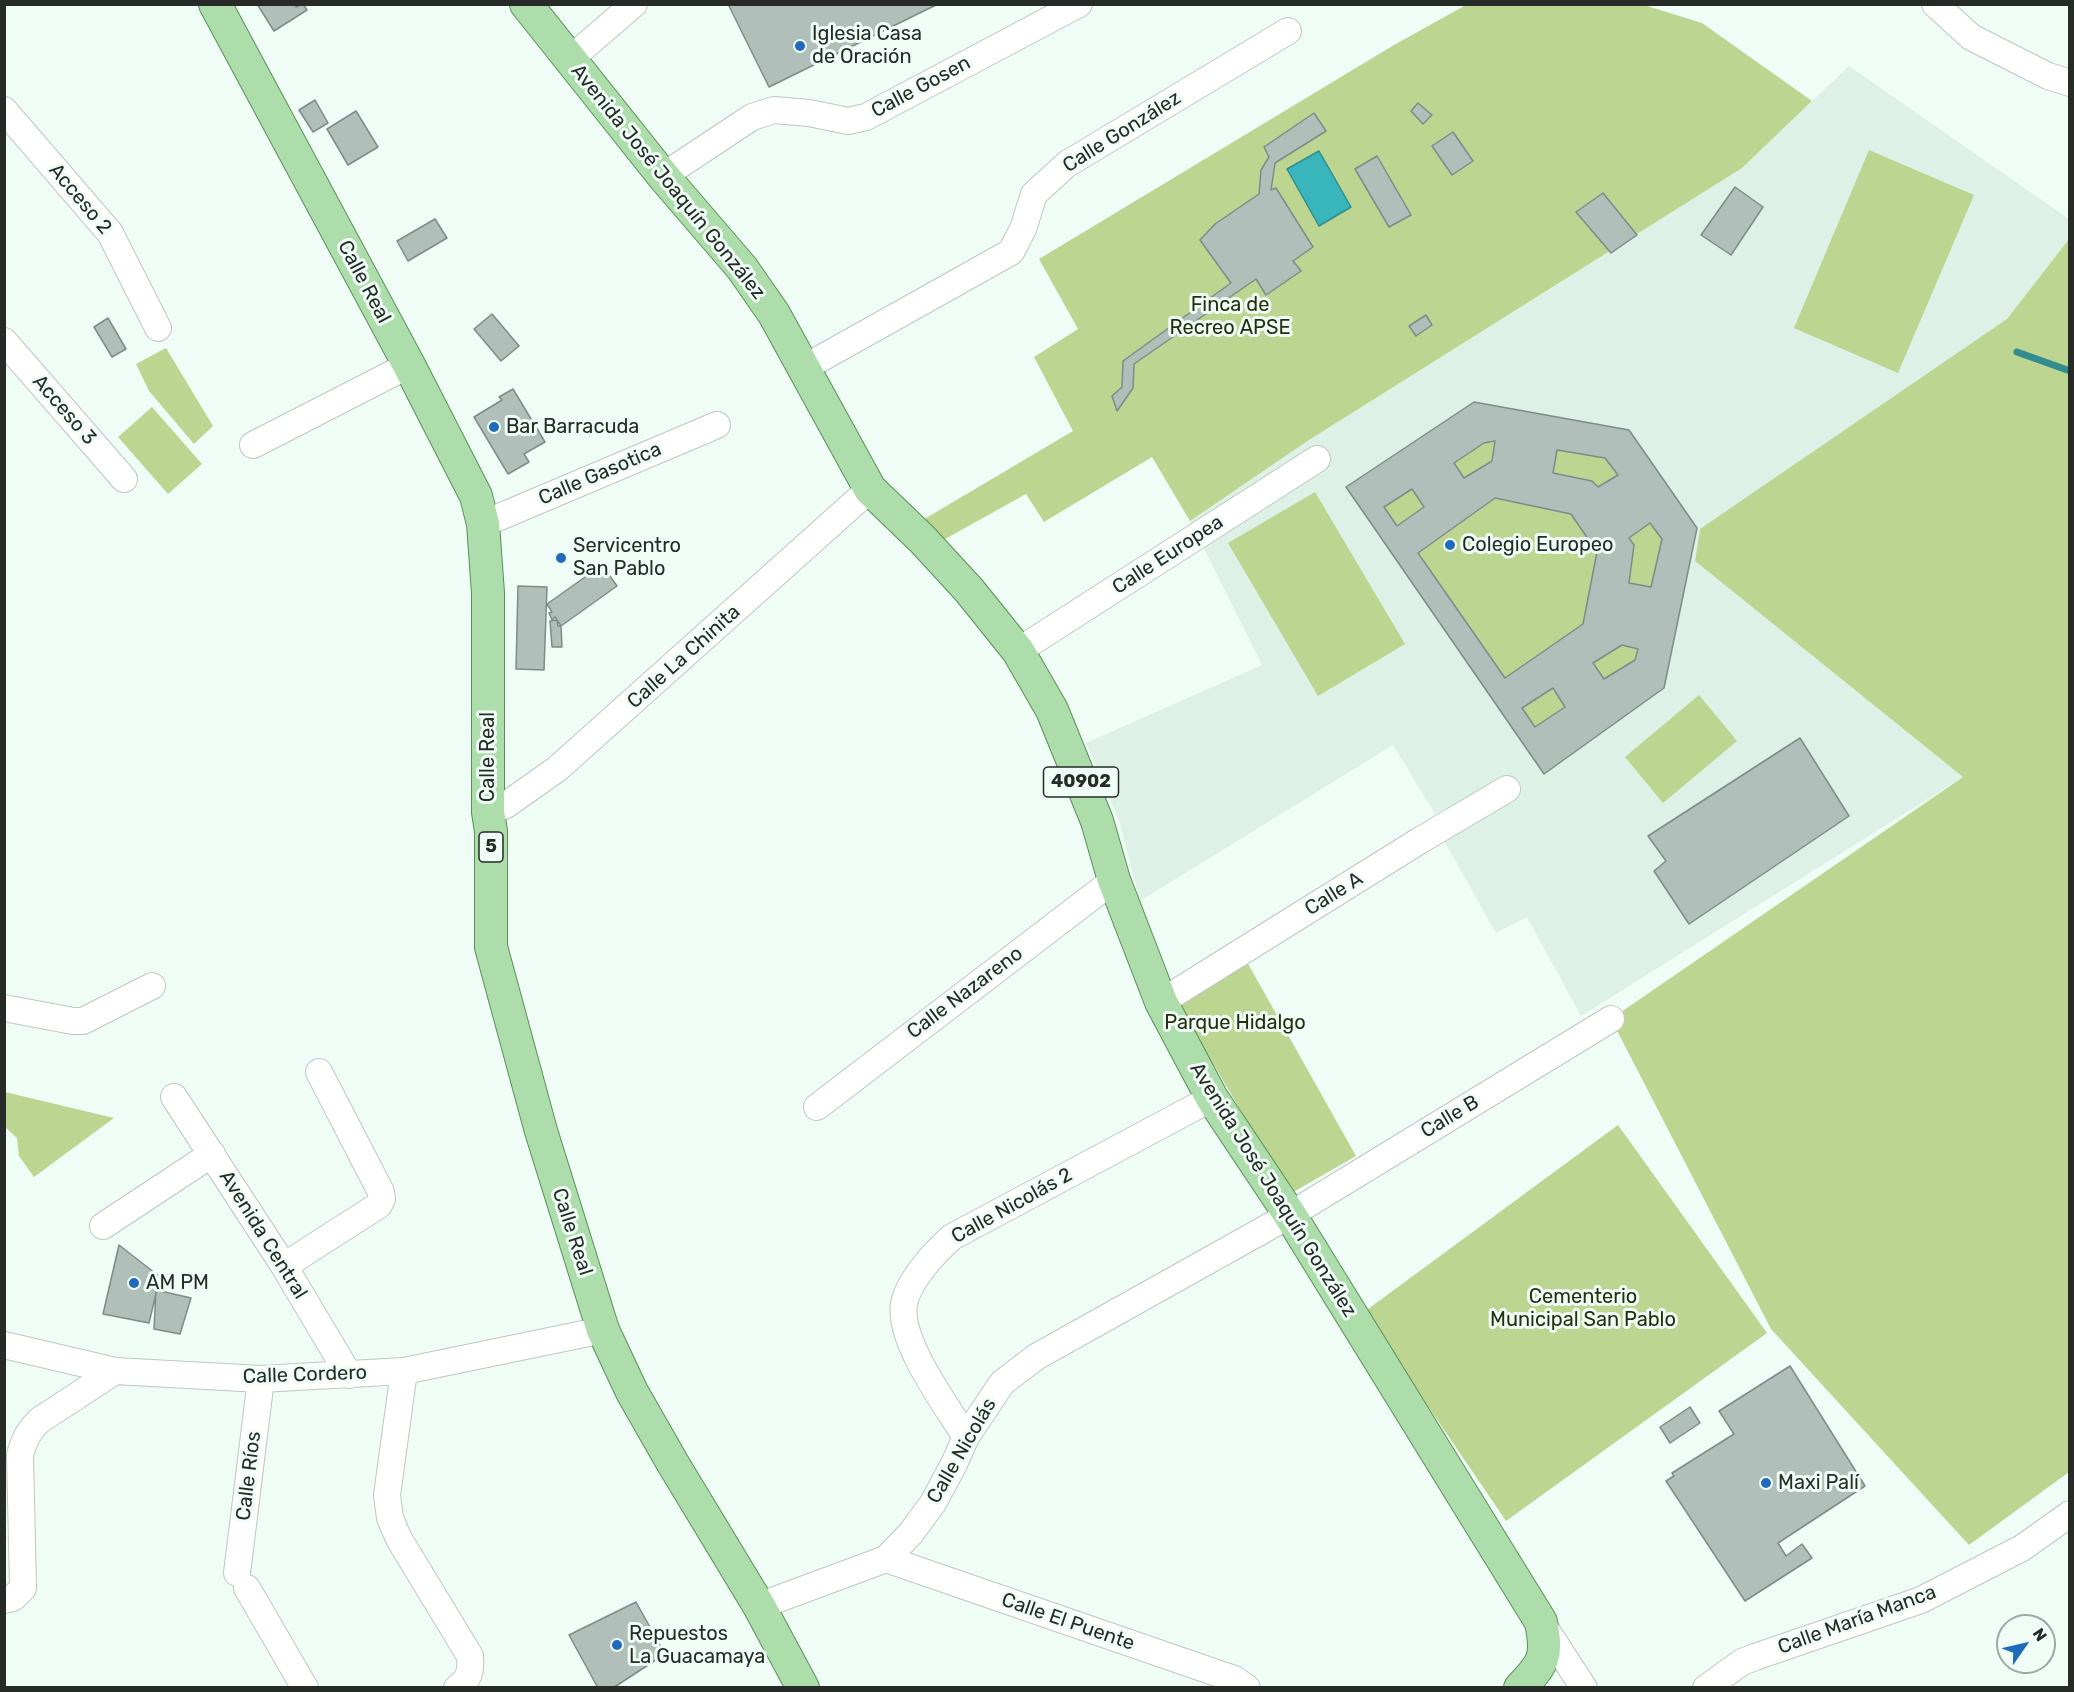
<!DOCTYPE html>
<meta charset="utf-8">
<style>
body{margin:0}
#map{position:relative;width:2074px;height:1692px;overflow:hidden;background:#f0fdf6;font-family:Rubik,sans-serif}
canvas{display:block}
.frame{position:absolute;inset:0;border:6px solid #262b28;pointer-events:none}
.north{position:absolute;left:1996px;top:1614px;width:60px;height:60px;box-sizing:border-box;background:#f0fdf6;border:2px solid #9fa9a4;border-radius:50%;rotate:56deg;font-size:16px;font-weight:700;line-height:24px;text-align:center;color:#262b28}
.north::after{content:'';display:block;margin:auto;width:21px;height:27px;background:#1f6aba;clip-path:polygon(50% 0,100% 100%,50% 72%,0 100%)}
</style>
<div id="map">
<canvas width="2074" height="1692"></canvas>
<div class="frame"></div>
<div class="north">N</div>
</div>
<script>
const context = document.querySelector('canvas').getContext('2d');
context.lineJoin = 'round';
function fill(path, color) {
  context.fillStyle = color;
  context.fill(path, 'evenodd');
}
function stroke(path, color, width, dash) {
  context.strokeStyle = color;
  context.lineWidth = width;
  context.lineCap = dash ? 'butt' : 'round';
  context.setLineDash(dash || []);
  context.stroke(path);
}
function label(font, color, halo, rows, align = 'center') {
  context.font = font + ' Rubik,sans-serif';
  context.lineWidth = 6;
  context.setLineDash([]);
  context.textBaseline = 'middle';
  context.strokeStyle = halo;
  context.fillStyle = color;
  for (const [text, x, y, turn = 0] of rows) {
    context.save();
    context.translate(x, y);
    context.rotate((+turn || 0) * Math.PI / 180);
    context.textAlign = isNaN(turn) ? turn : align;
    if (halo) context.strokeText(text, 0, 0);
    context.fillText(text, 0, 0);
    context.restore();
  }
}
fill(new Path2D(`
 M 1849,66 L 2069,219 L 2069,239 L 2007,319 L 1891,404 L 1700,529 L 1695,561 L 1963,777 L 1581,1016 L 1527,917 L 1496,933 L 1442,837 L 1472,795 L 1435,814 L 1393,745 L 1140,901 L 1119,821 L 1086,743 L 1262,665 L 1190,521 L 1309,440 L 1742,168 Z`), '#ddf1e6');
fill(new Path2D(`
 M 1466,5 L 1644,5 L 1702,23 L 1812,101 L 1742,168 L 1309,440 L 1190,521 L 1152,457 L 1044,522 L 1026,494 L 938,543 L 921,521 L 1073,431 L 1034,357 L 1078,329 L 1039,259 L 1394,45 Z
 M 1869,150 L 1974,195 L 1898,373 L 1794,328 Z
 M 2069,239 L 2069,1472 L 1969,1545 L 1771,1329 L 1611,1019 L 1963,777 L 1695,561 L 1700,529 L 2007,319 Z
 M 166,348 L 213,426 L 194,444 L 149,391 L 136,364 Z
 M 152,407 L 202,464 L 168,494 L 118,437 Z
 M 1495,441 L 1492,461 L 1464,478 L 1454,463 L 1484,443 Z
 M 1557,450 L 1605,458 L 1618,475 L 1598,487 L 1592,481 L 1553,473 Z
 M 1412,489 L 1424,507 L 1397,526 L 1384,507 Z
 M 1315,492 L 1405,644 L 1318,696 L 1228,543 Z
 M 1495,498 L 1571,514 L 1597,552 L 1583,624 L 1505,678 L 1418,553 Z
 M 1650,523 L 1662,539 L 1651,587 L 1629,583 L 1634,545 L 1629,538 Z
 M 1622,645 L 1638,649 L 1635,660 L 1604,679 L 1593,663 Z
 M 1553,688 L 1565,707 L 1535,727 L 1522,708 Z
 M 1699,695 L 1737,741 L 1663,803 L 1625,757 Z
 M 1247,962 L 1356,1156 L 1290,1194 L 1178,1004 Z
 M 5,1092 L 114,1118 L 34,1177 L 19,1156 L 17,1138 L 5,1127 Z
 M 1618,1125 L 1767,1333 L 1506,1521 L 1364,1312 Z`), '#bcd590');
const water = new Path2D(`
 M 1319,151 L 1351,207 L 1319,226 L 1287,169 Z`);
fill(water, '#39b6bb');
stroke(water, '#338c8f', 1.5);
stroke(new Path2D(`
 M 2017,352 L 2070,371`), '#338c8f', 7);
const building = new Path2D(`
 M 257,4 L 295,4 L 296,7 L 303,4 L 307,10 L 274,31 Z
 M 728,4 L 935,4 L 936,5 L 769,87 Z
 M 315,100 L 328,123 L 313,132 L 299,110 Z
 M 1418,103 L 1432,115 L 1423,124 L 1411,111 Z
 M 356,111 L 378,147 L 348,165 L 327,129 Z
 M 1314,113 L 1326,131 L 1275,163 L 1271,190 L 1276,188 L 1313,247 L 1293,261 L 1301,271 L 1266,295 L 1256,279 L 1134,364 L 1133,388 L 1117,411 L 1112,396 L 1122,387 L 1123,361 L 1231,283 L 1200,240 L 1215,224 L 1259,194 L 1261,170 L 1269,157 L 1264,147 Z
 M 1453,132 L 1473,161 L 1452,175 L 1432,146 Z
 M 1377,156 L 1411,215 L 1389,227 L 1355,169 Z
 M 1735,187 L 1763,207 L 1731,255 L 1701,235 Z
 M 1603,193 L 1637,235 L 1611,253 L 1576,212 Z
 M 435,219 L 447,238 L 408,261 L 397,241 Z
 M 492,314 L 519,346 L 501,361 L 474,329 Z
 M 1426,315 L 1432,325 L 1416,336 L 1409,326 Z
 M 108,318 L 126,349 L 112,357 L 94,327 Z
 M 513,389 L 545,442 L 524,454 L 529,462 L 508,474 L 474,417 L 502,400 L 499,397 Z
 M 1474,402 L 1629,430 L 1697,528 L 1664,688 L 1544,774 L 1346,487 ZM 1495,441 L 1492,461 L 1464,478 L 1454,463 L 1484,443 ZM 1557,450 L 1605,458 L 1618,475 L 1598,487 L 1592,481 L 1553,473 ZM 1412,489 L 1424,507 L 1397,526 L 1384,507 ZM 1495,498 L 1571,514 L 1597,552 L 1583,624 L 1505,678 L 1418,553 ZM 1650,523 L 1662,539 L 1651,587 L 1629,583 L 1634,545 L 1629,538 ZM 1622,645 L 1638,649 L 1635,660 L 1604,679 L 1593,663 ZM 1553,688 L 1565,707 L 1535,727 L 1522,708 Z
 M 602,565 L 617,586 L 561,626 L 555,617 L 552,620 L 549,613 L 552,612 L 547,604 Z
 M 518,586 L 547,587 L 544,670 L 516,669 Z
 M 557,620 L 558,626 L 561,626 L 562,647 L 552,647 L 550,621 Z
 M 1800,738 L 1849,816 L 1689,924 L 1654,871 L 1666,861 L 1648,836 Z
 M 119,1245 L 160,1277 L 149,1323 L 103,1314 Z
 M 156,1290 L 191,1298 L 180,1334 L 154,1329 Z
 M 1790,1366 L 1865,1486 L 1778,1543 L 1786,1556 L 1802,1544 L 1812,1558 L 1745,1601 L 1666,1481 L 1674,1476 L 1672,1473 L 1734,1434 L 1719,1411 Z
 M 1690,1407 L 1700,1423 L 1670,1443 L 1660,1427 Z
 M 636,1602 L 665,1654 L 613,1688 L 598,1688 L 569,1635 Z`);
fill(building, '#b1bfbb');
stroke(building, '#7e8c89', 1.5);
const minor = new Path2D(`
 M 1935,4 L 1971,37 L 2048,76 L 2070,83
 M 569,60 L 634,4
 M 4,110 L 110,233 L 158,328
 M 663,176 L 752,117 L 774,110 L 809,113 L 848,121 L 866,117 L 1079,4
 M 4,341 L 124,479
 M 802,369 L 1011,252 L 1023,229 L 1034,194 L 1067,164 L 1288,31
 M 253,445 L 409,365
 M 483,524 L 717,425
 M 1018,651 L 1317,459
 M 488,812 L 506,805 L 557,769 L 870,489
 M 1161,1002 L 1419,841 L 1507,789
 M 4,1008 L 73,1021 L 83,1021 L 152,986
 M 174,1097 L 284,1266 L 349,1375
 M 817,1107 L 1114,880
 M 103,1226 L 212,1154
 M 284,1266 L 379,1205 L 382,1199 L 381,1192 L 319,1072
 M 4,1345 L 115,1371 L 261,1379 L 404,1371 L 603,1330
 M 404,1371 L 387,1495 L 390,1518 L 399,1539 L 470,1656 C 471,1671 470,1679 457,1688
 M 966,1437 C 946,1405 898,1341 904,1304 C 908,1281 935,1252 952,1237 L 1212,1098
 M 886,1559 L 1234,1679 L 1247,1688
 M 237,1573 L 261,1379
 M 247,1588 L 305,1688
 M 4,1600 L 13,1598 L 23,1588 L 20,1455 C 24,1440 29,1430 40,1420 L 115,1371
 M 759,1606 L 886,1559 L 911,1533 L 933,1503 L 954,1464 L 966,1437 L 1002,1383 L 1036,1357 L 1290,1215 L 1611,1019
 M 1541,1622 L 1584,1688
 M 1706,1688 L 1742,1662 L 1755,1657 L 1921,1600 L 2022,1548 L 2070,1514`);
const major = new Path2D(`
 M 215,4 L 409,365 L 476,496 L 483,524 L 488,593 L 488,812 L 491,831 L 491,947 L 541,1131 L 603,1330 L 632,1392 L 672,1462 L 759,1606 L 803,1688
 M 526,4 L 663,176 L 742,268 L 774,314 L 870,489 L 922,539 L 969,590 L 1018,651 L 1052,710 L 1097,821 L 1114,880 L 1161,1002 L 1212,1098 L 1290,1215 L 1541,1622 C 1548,1657 1544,1663 1520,1688`);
stroke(minor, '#bcc8c1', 28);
stroke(major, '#599058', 34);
stroke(minor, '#fff', 26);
stroke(major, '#acddaa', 32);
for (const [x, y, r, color] of [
 [800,46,6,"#1f6aba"],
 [494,427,6,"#1f6aba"],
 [1450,545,6,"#1f6aba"],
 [561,558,6,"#1f6aba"],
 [134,1283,6,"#1f6aba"],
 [1766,1483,6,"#1f6aba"],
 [617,1645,6,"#1f6aba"]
]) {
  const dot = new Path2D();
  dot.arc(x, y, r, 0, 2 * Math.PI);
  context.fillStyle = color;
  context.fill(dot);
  stroke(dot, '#f0fdf6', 2);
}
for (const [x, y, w] of [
 [1081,782,75],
 [491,847,24]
]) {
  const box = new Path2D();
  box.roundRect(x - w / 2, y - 15, w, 30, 4.5);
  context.fillStyle = '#f0fdf6';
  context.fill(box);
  stroke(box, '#262b28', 1.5);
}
label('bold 18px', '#262b28', null, [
 ["40902",1081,782],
 ["5",491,847]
]);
label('20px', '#262b28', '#f0fdf6', [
 ["Iglesia Casa",812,34],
 ["de Oración",812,57],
 ["Bar Barracuda",506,427],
 ["Colegio Europeo",1462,545],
 ["Servicentro",573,546],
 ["San Pablo",573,569],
 ["AM PM",146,1283],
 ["Maxi Palí",1778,1483],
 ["Repuestos",629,1634],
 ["La Guacamaya",629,1657]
], 'left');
label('20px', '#262b28', '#f0fdf6', [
 ["Calle Gosen",921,87,-28],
 ["Calle González",1122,132,-32],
 ["Avenida José Joaquín González",668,182,51],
 ["Acceso 2",80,199,50],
 ["Calle Real",364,282,62],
 ["Acceso 3",64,410,49],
 ["Calle Gasotica",600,474,-23],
 ["Calle Europea",1168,555,-33],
 ["Calle La Chinita",684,657,-42],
 ["Calle Real",488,757,-90],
 ["Calle A",1334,894,-32],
 ["Calle Nazareno",965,993,-37],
 ["Calle B",1450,1117,-31],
 ["Avenida José Joaquín González",1273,1190,58],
 ["Calle Nicolás 2",1012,1206,-29],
 ["Calle Real",572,1232,72],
 ["Avenida Central",263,1235,58],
 ["Calle Cordero",305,1375,-2],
 ["Calle Nicolás",962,1451,-60],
 ["Calle Ríos",249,1476,-83],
 ["Calle María Manca",1857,1620,-20],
 ["Calle El Puente",1068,1622,19]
]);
label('20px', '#252f0e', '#f0fdf6', [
 ["Finca de",1230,305],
 ["Recreo APSE",1230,328],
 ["Parque Hidalgo",1235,1023],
 ["Cementerio",1583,1297],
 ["Municipal San Pablo",1583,1320]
]);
</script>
